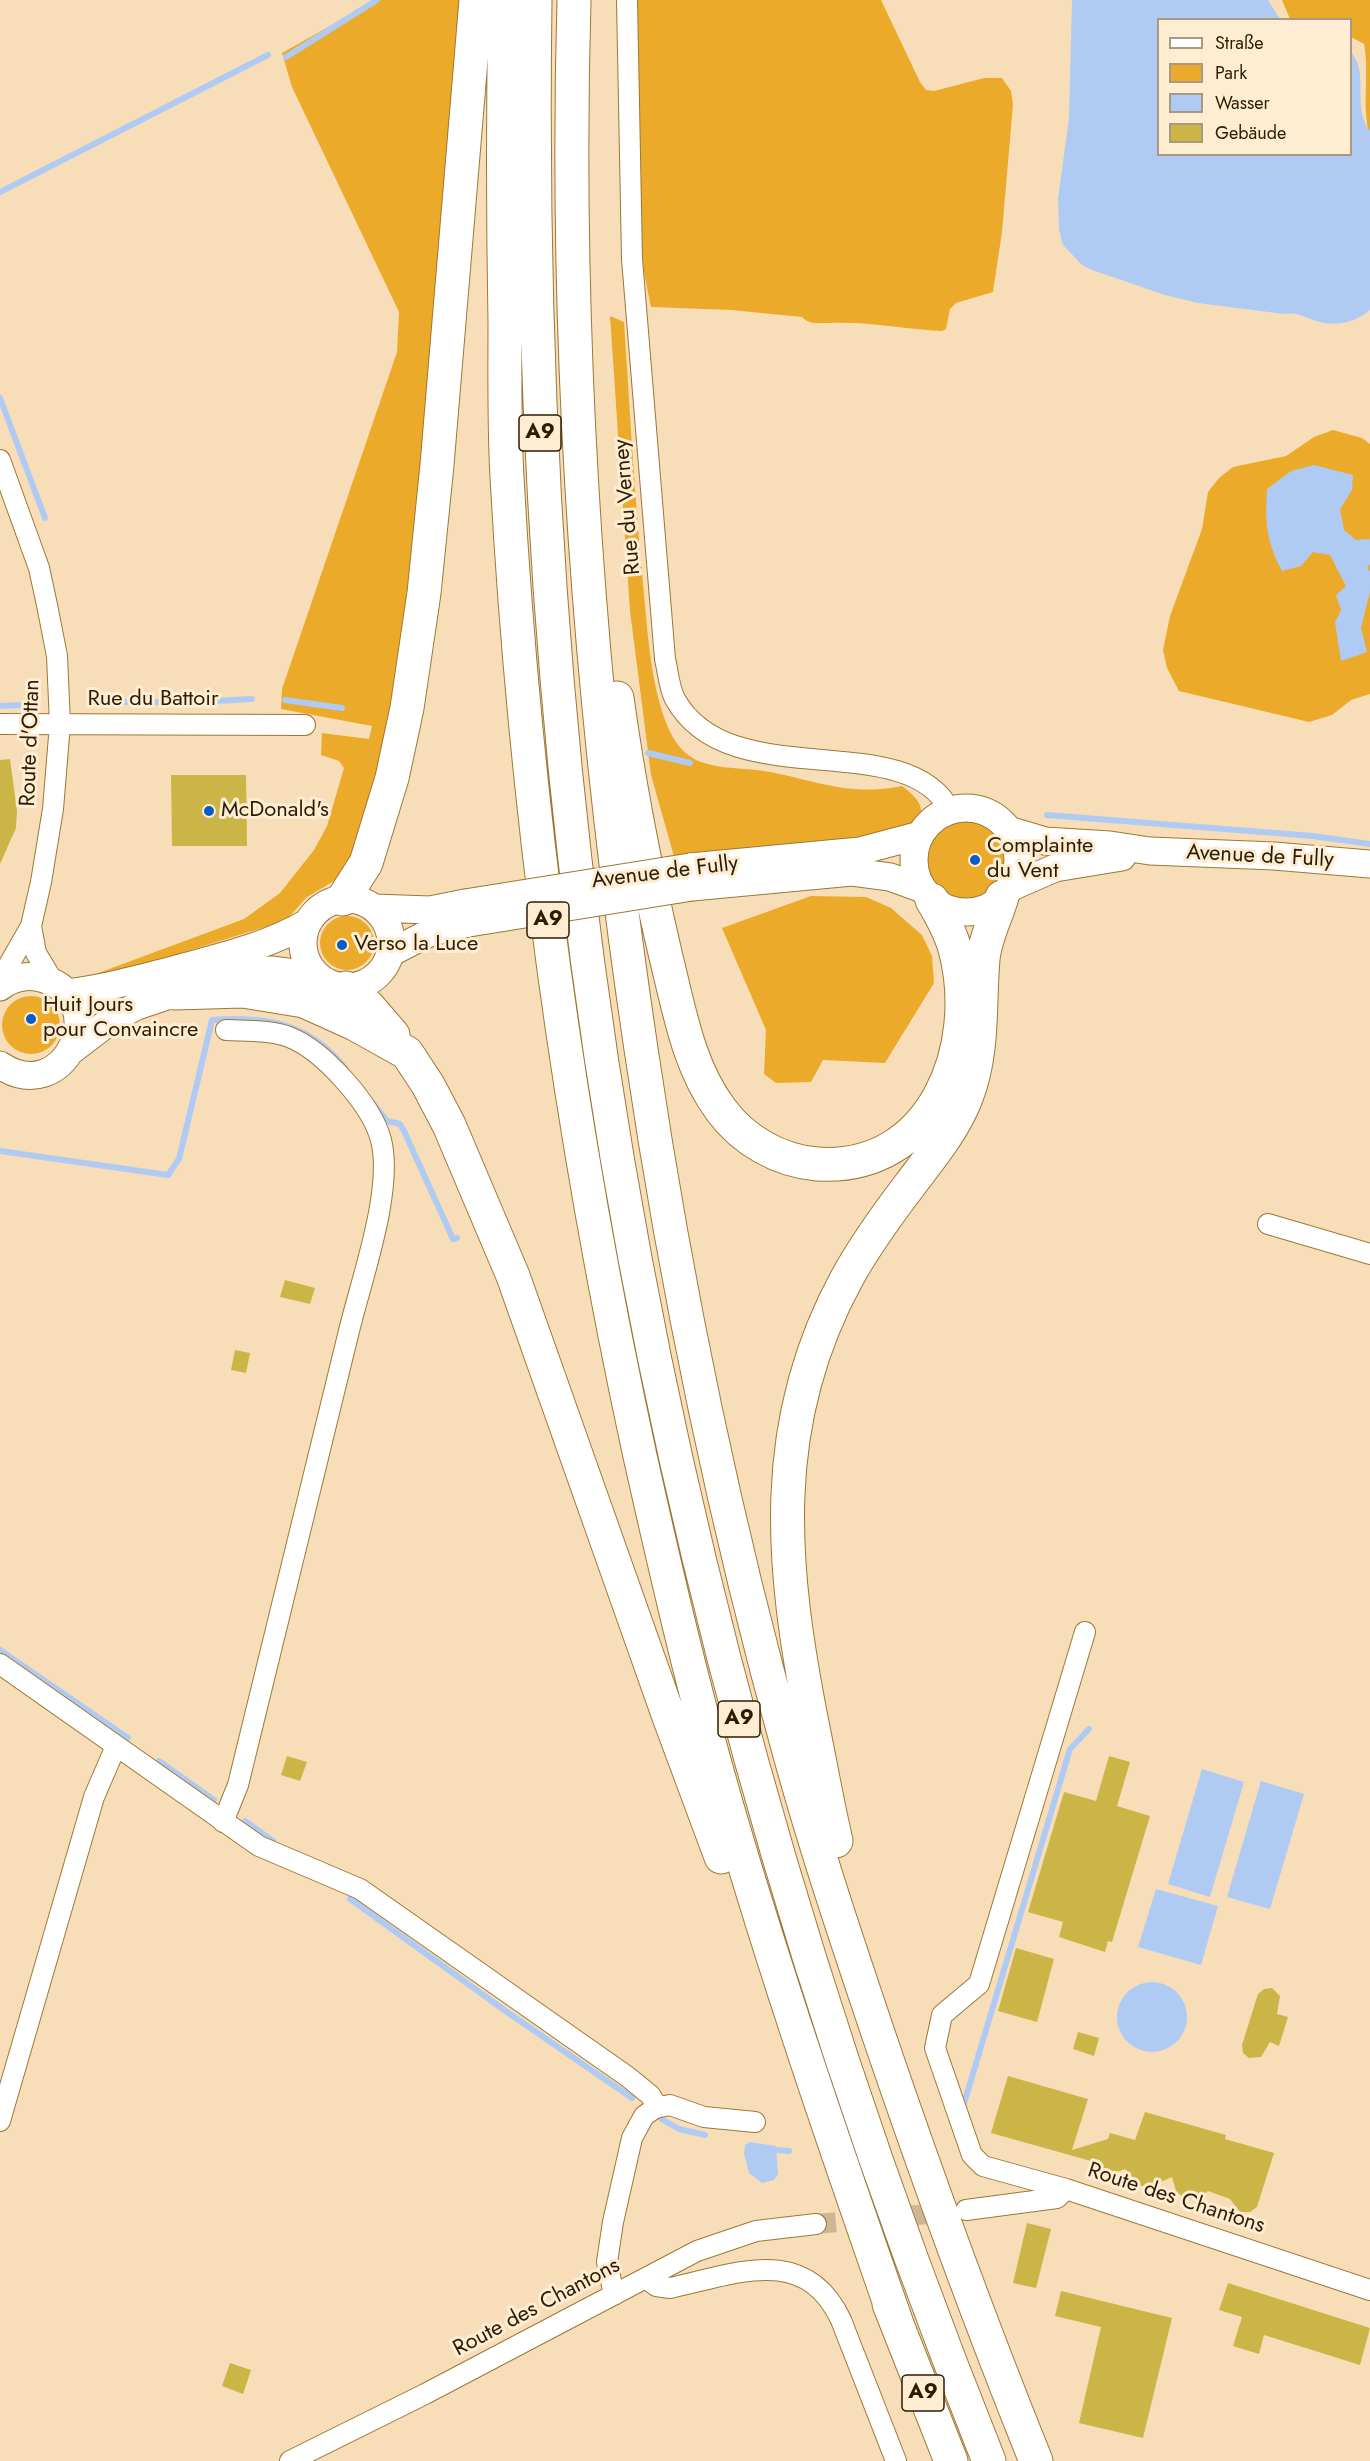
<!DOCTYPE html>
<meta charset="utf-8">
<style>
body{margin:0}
#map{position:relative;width:1370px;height:2461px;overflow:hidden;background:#f8deb8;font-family:Jost,sans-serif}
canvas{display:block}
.legend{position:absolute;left:1157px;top:18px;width:195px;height:138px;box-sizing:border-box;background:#feedd3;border:2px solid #aa997f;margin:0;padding:8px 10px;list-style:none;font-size:18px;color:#2c1c01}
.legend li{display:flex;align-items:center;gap:12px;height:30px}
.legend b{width:30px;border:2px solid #aa997f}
</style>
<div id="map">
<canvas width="1370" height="2461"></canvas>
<ul class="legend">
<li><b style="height:8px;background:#fff"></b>Straße</li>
<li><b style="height:16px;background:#ecaa2b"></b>Park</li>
<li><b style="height:16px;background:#afcbf4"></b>Wasser</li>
<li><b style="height:16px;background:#cbb546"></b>Gebäude</li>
</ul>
</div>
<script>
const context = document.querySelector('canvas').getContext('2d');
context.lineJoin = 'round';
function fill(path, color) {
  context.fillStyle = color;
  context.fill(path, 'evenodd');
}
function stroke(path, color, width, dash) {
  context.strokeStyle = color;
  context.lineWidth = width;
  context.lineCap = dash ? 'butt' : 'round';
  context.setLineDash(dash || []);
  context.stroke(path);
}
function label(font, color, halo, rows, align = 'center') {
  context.font = font + ' Jost,sans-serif';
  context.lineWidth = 6;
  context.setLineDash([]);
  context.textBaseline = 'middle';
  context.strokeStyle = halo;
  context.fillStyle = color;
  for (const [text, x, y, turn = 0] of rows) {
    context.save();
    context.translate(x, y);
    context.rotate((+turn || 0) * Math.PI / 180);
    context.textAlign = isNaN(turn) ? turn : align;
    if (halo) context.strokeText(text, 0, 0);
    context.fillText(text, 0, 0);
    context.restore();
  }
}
fill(new Path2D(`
 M 376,0 L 459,0 L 421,464 L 403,628 L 388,723 L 359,845 L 334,881 L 307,897 L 289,917 L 278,923 L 110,975 L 93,975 L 244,919 L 280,893 L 314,850 L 327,826 L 344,768 L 339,761 L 321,755 L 322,733 L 369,739 L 372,726 L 281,709 L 282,689 L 397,352 L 399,312 L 292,87 L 282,53 Z
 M 637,0 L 881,0 L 920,82 L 926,90 L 934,91 L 984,78 L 1002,78 L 1011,91 L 1013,105 L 1002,232 L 993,292 L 956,303 L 950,309 L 946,329 L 942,331 C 904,329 867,321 829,323 C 819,323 809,325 802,317 L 731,310 L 651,307 L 644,273 L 638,194 Z
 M 1282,0 L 1370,0 L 1370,138 C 1361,104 1370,75 1364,44 L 1351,37 L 1350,20 L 1290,19 Z
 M 610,316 L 624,322 C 630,413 635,503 644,594 C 648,637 652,701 674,739 C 680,749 691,759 701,762 C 721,769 744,768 764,771 C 816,780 848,797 902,786 C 923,802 929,813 908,832 L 675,860 L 651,775 L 630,611 Z
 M 1333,430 L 1362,438 L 1370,444 L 1370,694 L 1351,700 L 1332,715 L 1309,722 L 1179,691 L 1167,668 L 1163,650 L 1170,616 L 1202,529 L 1208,492 L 1219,478 L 1233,467 L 1286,456 L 1314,437 Z
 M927 860a39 39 0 1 1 78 0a39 39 0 1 1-78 0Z
 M 811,896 L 866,897 L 891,908 L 922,935 L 932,956 L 934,983 L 885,1063 L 823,1060 L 811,1082 L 776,1083 L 764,1074 L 766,1030 L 722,928 Z
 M320 943a27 27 0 1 1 54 0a27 27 0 1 1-54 0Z
 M2 1025a29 29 0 1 1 58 0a29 29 0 1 1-58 0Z`), '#ecaa2b');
fill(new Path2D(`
 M 1072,0 L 1268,0 L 1280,19 L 1158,20 L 1158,154 L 1350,154 L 1351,52 C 1370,73 1351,107 1370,131 L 1370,310 C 1355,323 1335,327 1316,321 C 1303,317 1299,312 1284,314 L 1198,303 L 1165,295 L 1092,270 L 1082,265 L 1063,245 L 1059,230 L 1058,199 L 1069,118 Z
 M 1314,465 L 1353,475 L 1352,490 L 1340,509 L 1344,530 L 1356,540 L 1370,539 L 1370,564 L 1367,568 L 1370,571 L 1370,591 L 1361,628 L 1367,652 L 1341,661 L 1335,622 L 1341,610 L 1336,595 L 1346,586 L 1330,555 L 1313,552 L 1301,566 L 1282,571 C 1266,541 1265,522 1267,489 L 1291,471 Z
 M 1202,1769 L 1244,1782 L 1210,1897 L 1168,1884 Z
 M 1261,1781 L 1304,1794 L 1270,1909 L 1227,1897 Z
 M 1156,1889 L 1218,1906 L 1201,1965 L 1138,1947 Z
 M1117 2017a35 35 0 1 1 70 0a35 35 0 1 1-70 0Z
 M 749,2142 L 776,2146 L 778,2174 L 774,2180 L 762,2183 L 749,2173 L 744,2154 L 745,2145 Z`), '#afcbf4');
stroke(new Path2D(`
 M 286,57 L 377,0
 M 0,192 L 268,55
 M 0,398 L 45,518
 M 285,700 L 342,708
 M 96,702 L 196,702 L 252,699
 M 0,706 L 19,705
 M 648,753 L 690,763
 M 1047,815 L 1313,836 L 1370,844
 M 373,1103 L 387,1121 L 400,1124 L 404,1131 L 453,1239 L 457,1238
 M 0,1151 L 168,1175 L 179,1159 L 212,1020 C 268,1016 310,1023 346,1069
 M 0,1650 L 128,1738
 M 159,1761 L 214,1800
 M 245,1821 L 273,1841
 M 350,1899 L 507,2012 L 632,2098
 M 963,2107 L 1070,1749 L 1089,1729
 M 660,2118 L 679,2129 L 705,2135
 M 777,2150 L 789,2151`), '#afcbf4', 6);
fill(new Path2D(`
 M 10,759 L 17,811 L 16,828 L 0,864 L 0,760 Z
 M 171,775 L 246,775 L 247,846 L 172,846 Z
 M 285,1280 L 315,1288 L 310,1304 L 280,1297 Z
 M 235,1350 L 250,1353 L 246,1373 L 231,1370 Z
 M 287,1756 L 307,1762 L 300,1781 L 281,1775 Z
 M 1109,1756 L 1130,1762 L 1117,1806 L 1150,1816 L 1112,1942 L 1108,1941 L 1105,1952 L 1059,1937 L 1063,1922 L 1028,1912 L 1064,1792 L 1096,1801 Z
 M 1016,1948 L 1054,1959 L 1037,2022 L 998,2011 Z
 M 1272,1988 L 1280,1996 L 1277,2014 L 1288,2017 L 1279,2046 L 1270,2042 L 1261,2057 L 1249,2058 L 1243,2053 L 1242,2045 L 1258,1994 L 1264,1989 Z
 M 1078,2032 L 1099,2038 L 1094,2056 L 1073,2049 Z
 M 1008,2076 L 1088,2099 L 1072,2150 L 1108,2139 L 1110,2133 L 1135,2140 L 1145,2112 L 1226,2135 L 1225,2139 L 1274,2153 L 1257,2207 L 1250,2212 L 1240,2212 L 1230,2199 L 1208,2191 L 1197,2199 L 1185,2199 L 1176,2191 L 1172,2177 L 1152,2186 L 1141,2186 L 1125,2169 L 1112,2174 L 1101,2174 L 1091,2161 L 991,2133 Z
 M 1027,2223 L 1051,2229 L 1036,2288 L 1013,2283 Z
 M 1228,2283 L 1370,2328 L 1360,2365 L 1264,2335 L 1259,2354 L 1233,2346 L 1242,2317 L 1219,2310 Z
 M 1061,2291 L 1172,2318 L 1143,2438 L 1079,2423 L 1101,2327 L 1055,2316 Z
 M 230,2363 L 251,2370 L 243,2394 L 222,2386 Z`), '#cbb546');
stroke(new Path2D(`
 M 816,2224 L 951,2212`), '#cfb793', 20, [20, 10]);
const street = new Path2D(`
 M 627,0 L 632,259 L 665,659 C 668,671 669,688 675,699 C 729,797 905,725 950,810
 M 0,460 L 39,568 L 47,605 L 57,656 L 60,724 L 53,809 L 41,882 L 31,926 L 0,980
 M 0,724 L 305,725
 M 31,926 L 36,953 L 54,983
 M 1268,1224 L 1370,1254
 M 0,1664 L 259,1846 L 360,1889 L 628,2077 L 650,2095 L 658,2107
 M 223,1822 L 238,1785 C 275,1635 312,1485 348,1335 C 360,1283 394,1191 381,1140 C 372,1105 323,1050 289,1037 C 270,1030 247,1031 226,1030
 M 0,2121 L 94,1797 L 116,1746
 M 1066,2189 L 983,2166 L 972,2155 L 935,2048 L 942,2015 L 979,1984 L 1085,1632
 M 966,2210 L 1057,2198 L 1066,2189 L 1370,2290
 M 646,2278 L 656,2286 L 670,2288 C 735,2274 805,2243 841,2320 L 896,2461
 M 614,2295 L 607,2262 L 613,2222 L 632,2138 L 644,2116 L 655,2108 L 670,2105 L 704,2117 L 755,2122
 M 290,2461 L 425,2394 L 697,2251 L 756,2231 L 816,2224`);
const secondary = new Path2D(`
 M914 860a52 52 0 1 1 104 0a52 52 0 1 1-104 0Z
 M 1008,830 L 1045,841 L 1110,845 L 1150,851 L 1274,856 L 1370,864
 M 690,867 L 860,851 L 920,835
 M 692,887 L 852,872 L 890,877 L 923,889
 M 1009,888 L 1055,868 L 1122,857
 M303 943a44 44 0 1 1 88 0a44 44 0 1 1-88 0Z
 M 374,908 L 430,910 L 465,903
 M 390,953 L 429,933 L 469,923
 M 0,987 C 12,977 29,974 44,979 C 114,1001 64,1109 0,1065
 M 66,993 C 103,989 138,979 173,970 C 219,957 266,947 307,923
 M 72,1050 L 114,1018 L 137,1006 L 230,975 L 271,970 L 317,976`);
const highway = new Path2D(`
 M 505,0 C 503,107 503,215 505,322 C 505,373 504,425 507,477 C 525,806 570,1134 640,1456 C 666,1572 693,1689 726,1803 C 777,1979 837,2152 897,2324
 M 535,0 C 531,287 542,574 575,860 C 638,1410 783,1948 989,2461
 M 574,0 C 564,351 589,701 641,1049 C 676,1287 725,1523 790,1755 C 816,1849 847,1941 878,2033 C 927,2177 979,2320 1036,2461
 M 617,698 C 629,785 646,872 666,957 C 679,1009 688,1066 721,1110 C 743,1140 779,1161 817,1164 C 934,1172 981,1046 955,949 C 950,931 941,915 932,900
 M 343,899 L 366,863 L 392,778 L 407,708 L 424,593 L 437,465 L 476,0
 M 346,988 L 368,1006 L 393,1035
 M 174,993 L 243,991 L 304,1001 L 355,1024 L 407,1053 L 428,1085 L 449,1125 L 513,1276 L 669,1717 L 721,1857
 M 836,1841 C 827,1802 820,1762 812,1723 C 781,1566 767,1424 847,1278 C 865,1245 887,1215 909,1186 C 930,1158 953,1131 966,1098 C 984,1052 979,1007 983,959 C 985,938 996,917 1002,897
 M 889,2304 L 951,2461`);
stroke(street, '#9e7734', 22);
stroke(secondary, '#9e7734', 29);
stroke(highway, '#9e7734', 35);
stroke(street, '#fff', 20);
stroke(secondary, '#fff', 27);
stroke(highway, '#fff', 33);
const secondaryBridge = new Path2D(`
 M 465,903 L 690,867
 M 469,923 L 692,887`);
stroke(secondaryBridge, '#9e7734', 29, []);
stroke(secondaryBridge, '#fff', 27);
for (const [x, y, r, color] of [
 [209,811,6,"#065cc6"],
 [975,860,6,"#065cc6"],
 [342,945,6,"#065cc6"],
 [31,1019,6,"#065cc6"]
]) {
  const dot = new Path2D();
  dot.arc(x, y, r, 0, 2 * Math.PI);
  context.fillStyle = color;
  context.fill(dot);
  stroke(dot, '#feedd3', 2);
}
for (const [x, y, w] of [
 [540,433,42],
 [548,920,42],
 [739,1719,42],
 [923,2393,42]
]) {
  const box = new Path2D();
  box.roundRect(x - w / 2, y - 18, w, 36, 4.5);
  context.fillStyle = '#feedd3';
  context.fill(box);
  stroke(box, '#2c1c01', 1.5);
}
label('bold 21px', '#2c1c01', null, [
 ["A9",540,433],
 ["A9",548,920],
 ["A9",739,1719],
 ["A9",923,2393]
]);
label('22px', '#2c1c01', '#feedd3', [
 ["Rue du Verney",628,507,-95],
 ["Rue du Battoir",153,700],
 ["Route d'Ottan",31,743,-88],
 ["Avenue de Fully",1260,857,3],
 ["Avenue de Fully",665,873,-7],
 ["Route des Chantons",1176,2199,18],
 ["Route des Chantons",537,2308,-28]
]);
label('22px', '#2c1c01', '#feedd3', [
 ["McDonald's",221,811],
 ["Complainte",987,847],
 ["du Vent",987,872],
 ["Verso la Luce",354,945],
 ["Huit Jours",43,1006],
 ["pour Convaincre",43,1031]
], 'left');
</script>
